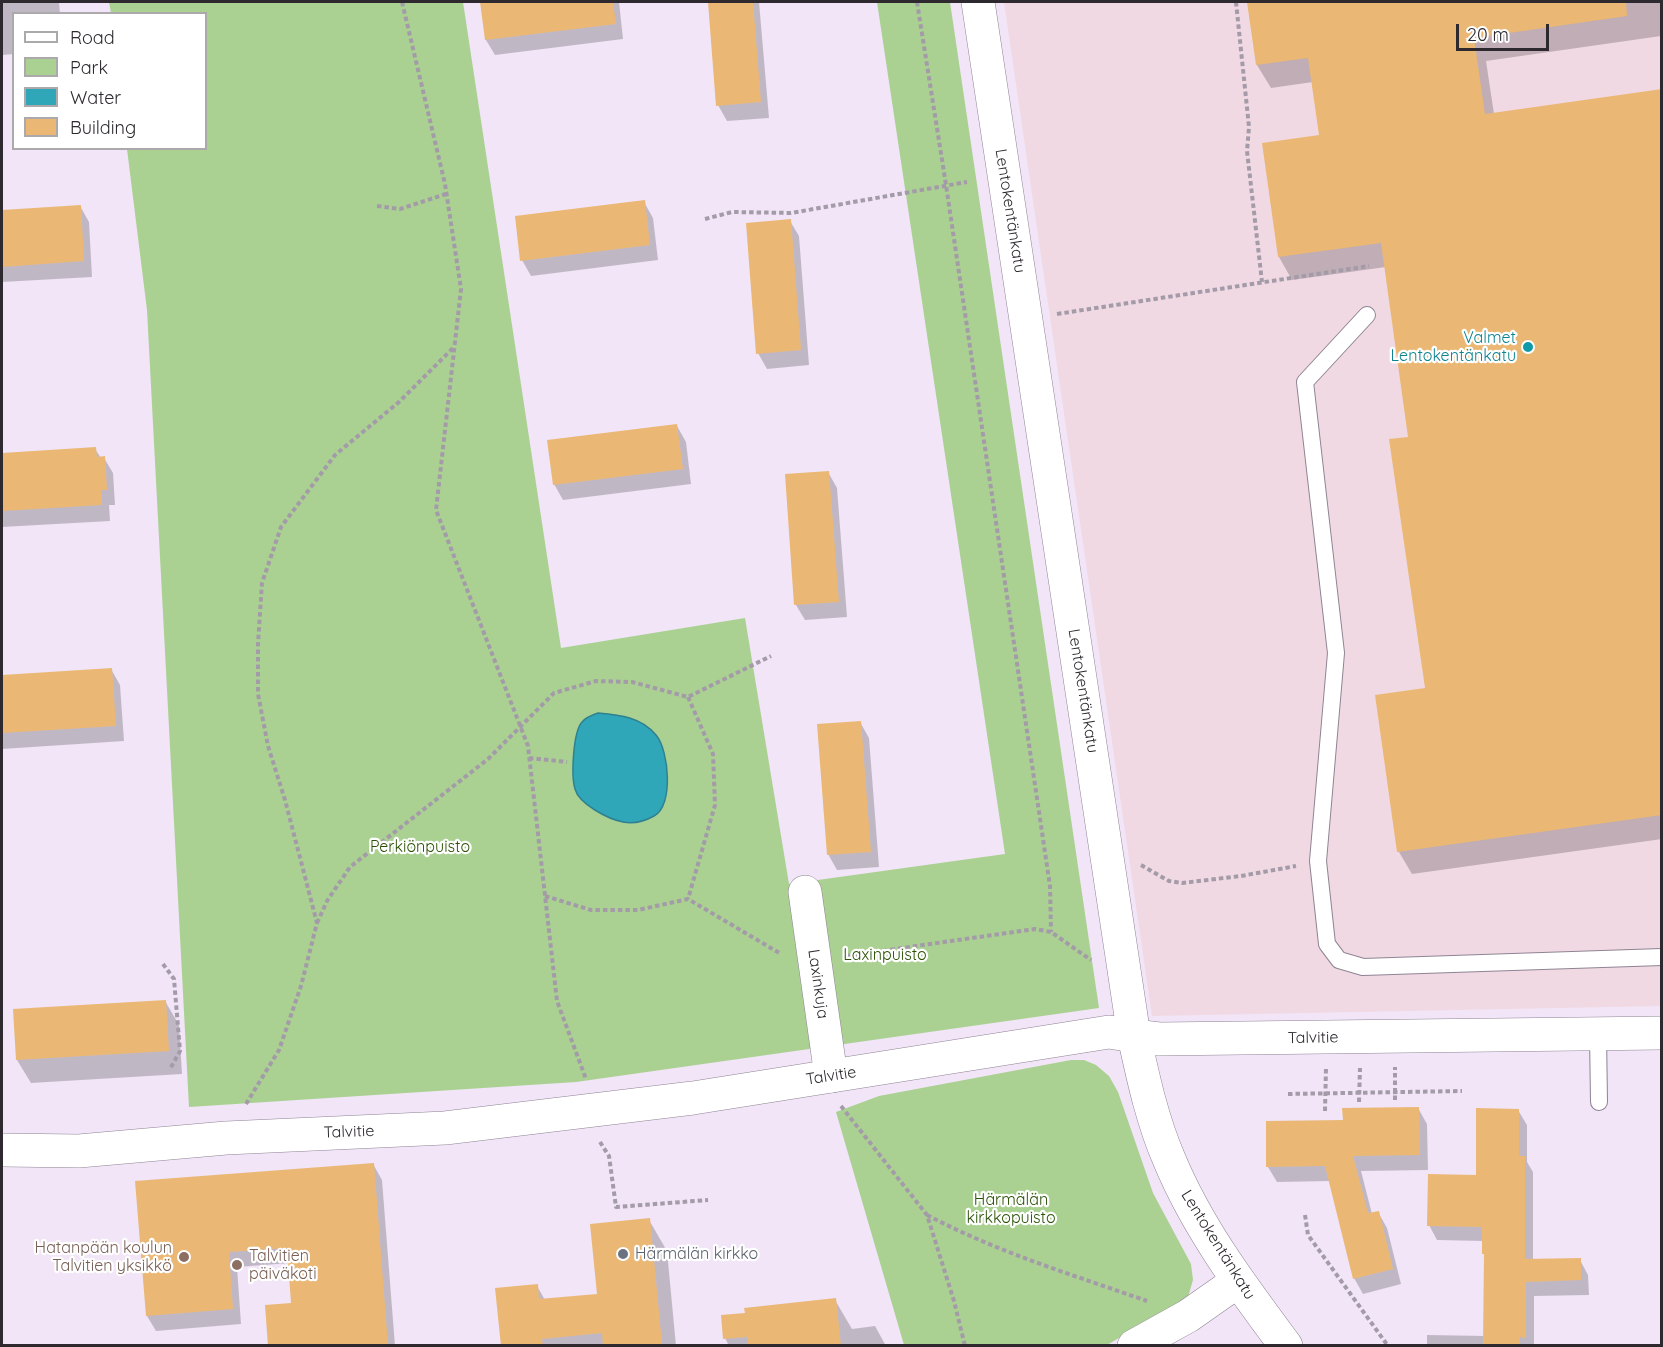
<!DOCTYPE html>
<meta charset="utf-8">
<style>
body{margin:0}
#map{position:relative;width:1663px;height:1347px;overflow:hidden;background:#f1e5f7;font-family:Quicksand,sans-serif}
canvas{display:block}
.frame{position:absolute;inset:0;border:3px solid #2d292f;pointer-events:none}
.legend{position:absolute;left:12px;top:12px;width:195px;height:138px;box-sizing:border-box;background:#fff;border:2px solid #aba9ac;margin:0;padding:8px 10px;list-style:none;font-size:18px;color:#2d292f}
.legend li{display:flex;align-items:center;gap:12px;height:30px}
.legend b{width:30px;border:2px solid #aba9ac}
.scale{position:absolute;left:1456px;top:24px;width:93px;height:27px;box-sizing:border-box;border:3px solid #2d292f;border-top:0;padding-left:8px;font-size:18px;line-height:21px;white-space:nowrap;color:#2d292f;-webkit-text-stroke:4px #fff;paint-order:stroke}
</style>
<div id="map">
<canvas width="1663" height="1347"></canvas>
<div class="frame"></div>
<ul class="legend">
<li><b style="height:8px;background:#fff"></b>Road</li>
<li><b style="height:16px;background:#aad192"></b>Park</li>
<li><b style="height:16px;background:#30a7b9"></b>Water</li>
<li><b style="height:16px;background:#eab874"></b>Building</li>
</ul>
<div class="scale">20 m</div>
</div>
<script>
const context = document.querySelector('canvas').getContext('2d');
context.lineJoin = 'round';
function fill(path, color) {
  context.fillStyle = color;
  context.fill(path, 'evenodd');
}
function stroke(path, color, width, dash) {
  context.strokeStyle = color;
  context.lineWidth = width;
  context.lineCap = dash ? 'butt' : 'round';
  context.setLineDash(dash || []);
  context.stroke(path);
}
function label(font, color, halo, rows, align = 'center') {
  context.font = font + ' Quicksand,sans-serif';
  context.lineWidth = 4.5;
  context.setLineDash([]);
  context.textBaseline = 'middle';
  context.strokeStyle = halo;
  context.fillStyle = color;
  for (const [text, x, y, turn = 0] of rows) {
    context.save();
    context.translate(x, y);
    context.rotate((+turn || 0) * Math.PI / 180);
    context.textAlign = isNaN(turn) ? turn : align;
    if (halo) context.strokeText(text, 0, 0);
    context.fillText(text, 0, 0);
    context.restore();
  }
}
fill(new Path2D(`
 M 1004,2 L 1661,2 L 1661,1006 L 1152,1016 Z`), '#f1d9e3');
fill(new Path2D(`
 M 109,2 L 463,2 L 561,648 L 745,618 L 789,884 L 1005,854 L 877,2 L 950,2 L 1099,1008 L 576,1082 L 189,1107 L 147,310 L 127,149 L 206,148 L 206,14 L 111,13 Z
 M 1071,1060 L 1084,1060 L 1096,1065 L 1109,1076 L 1118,1092 L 1153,1193 L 1191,1264 L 1193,1280 L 1188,1297 L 1107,1345 L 904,1345 L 836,1112 L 879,1096 Z`), '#aad192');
const water = new Path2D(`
 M 598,713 C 620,715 641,717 656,735 C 669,750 674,806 654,816 C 645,821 633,824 623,822 C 608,819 579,804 575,789 C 571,776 573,732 582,722 C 586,717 592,715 598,713 Z`);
fill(water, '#30a7b9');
stroke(water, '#2f8190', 1.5);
fill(new Path2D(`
 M 2,2 L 59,2 L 60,14 L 14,14 L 14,54 L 2,55 Z
 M 482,2 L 619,2 L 623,39 L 495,55 L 486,40 Z
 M 710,2 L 759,2 L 769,118 L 727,121 L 718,105 Z
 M 1249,2 L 1662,2 L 1662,38 L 1661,36 L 1486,61 L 1494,114 L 1662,90 L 1662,839 L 1412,874 L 1399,852 L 1377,696 L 1426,689 L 1410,438 L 1386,267 L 1292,280 L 1279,257 L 1264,144 L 1321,136 L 1313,82 L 1271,88 L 1257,65 Z
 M 644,202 L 653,218 L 658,260 L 531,276 L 522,260 Z
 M 80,206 L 89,222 L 92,277 L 2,282 L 2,211 Z
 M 790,221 L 799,236 L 809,365 L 767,369 L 758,353 Z
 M 677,426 L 686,442 L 691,484 L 563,500 L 554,484 Z
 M 95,449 L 101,458 L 104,458 L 113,473 L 115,505 L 109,505 L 110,521 L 2,527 L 2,454 Z
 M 828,472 L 837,488 L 847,617 L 805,620 L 796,605 Z
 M 111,669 L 120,685 L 124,741 L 2,749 L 2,677 Z
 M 860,722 L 869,738 L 879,867 L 837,870 L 828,854 Z
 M 165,1001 L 179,1025 L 182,1074 L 31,1083 L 17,1060 L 15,1010 Z
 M 1418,1108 L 1427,1124 L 1428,1170 L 1361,1171 L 1372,1214 L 1378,1212 L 1387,1228 L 1401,1284 L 1363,1294 L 1354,1278 L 1330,1181 L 1277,1182 L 1268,1167 L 1344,1121 Z
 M 1518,1110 L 1527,1125 L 1527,1162 L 1533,1172 L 1533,1260 L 1580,1260 L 1588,1275 L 1589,1295 L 1534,1296 L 1534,1346 L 1427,1346 L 1427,1335 L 1485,1336 L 1484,1241 L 1437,1240 L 1429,1225 L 1477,1176 Z
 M 373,1164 L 382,1180 L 395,1346 L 270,1346 L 293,1304 L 290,1263 L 237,1267 L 241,1324 L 156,1331 L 147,1316 L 137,1183 Z
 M 649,1220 L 667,1251 L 676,1346 L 502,1346 L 537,1286 L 545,1300 L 598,1295 Z
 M 835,1300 L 852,1329 L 875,1326 L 886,1346 L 729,1346 L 725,1338 L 746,1314 Z`), '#0003');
fill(new Path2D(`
 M 480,2 L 613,2 L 616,24 L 485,40 Z
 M 708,2 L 753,2 L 761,102 L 716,106 Z
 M 1247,2 L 1626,2 L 1627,16 L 1474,38 L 1485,114 L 1662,89 L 1662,815 L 1397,852 L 1375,695 L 1425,688 L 1389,439 L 1408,437 L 1381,243 L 1278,257 L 1262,143 L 1319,135 L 1308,58 L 1256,65 Z
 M 645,200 L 650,245 L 520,261 L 515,216 Z
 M 81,205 L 84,261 L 2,267 L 2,210 Z
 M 791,219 L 801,350 L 756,354 L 746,223 Z
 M 677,424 L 683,469 L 553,485 L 547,440 Z
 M 96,447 L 97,457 L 105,456 L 107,490 L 101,490 L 102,505 L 2,511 L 2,453 Z
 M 829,471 L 839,602 L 794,605 L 785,474 Z
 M 112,668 L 116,726 L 2,733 L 2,675 Z
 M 861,721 L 871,852 L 827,855 L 817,724 Z
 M 166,1000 L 169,1051 L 16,1060 L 13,1009 Z
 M 1419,1107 L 1420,1155 L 1353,1156 L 1368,1213 L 1379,1211 L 1393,1269 L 1353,1279 L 1325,1166 L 1266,1167 L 1266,1121 L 1343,1120 L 1342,1108 Z
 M 1476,1108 L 1519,1109 L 1519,1156 L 1525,1156 L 1525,1259 L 1581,1258 L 1581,1280 L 1526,1282 L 1526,1338 L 1520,1337 L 1520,1346 L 1483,1346 L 1484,1254 L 1482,1254 L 1482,1227 L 1427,1226 L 1428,1174 L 1476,1175 Z
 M 374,1163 L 388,1346 L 268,1346 L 265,1305 L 291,1303 L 287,1248 L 229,1252 L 233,1309 L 146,1316 L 135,1181 Z
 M 650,1218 L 662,1344 L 603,1346 L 602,1333 L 542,1339 L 543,1346 L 501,1346 L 495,1288 L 538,1284 L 539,1299 L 597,1294 L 590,1224 Z
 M 836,1298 L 841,1346 L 748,1346 L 747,1337 L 723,1339 L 721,1315 L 745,1313 L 744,1308 Z`), '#eab874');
const lane = new Path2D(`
 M 1367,315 L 1305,382 L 1336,653 L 1318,861 L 1327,944 L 1339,960 L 1363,967 L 1662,957
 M 1598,1034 L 1599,1102`);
const street = new Path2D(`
 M 805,892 L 831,1076
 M 1134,1036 L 1159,1039 L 1662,1033
 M 1134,1346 L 1188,1316 L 1238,1281`);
const secondary = new Path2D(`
 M 978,2 L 1134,1036 C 1143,1077 1152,1120 1169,1159 C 1197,1227 1242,1287 1286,1346
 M 2,1150 L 79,1151 L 226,1138 L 445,1128 L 693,1098 L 1109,1032 L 1134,1036`);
stroke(lane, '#8e8493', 18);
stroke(street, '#8e8493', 34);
stroke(secondary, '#8e8493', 34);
stroke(new Path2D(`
 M 402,2 L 445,184 L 461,289 L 436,510 L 528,746 L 557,1001 L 586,1079
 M 917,2 L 946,185 L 1050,886 L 1051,932
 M 1236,2 L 1249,127 L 1247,151 L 1262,282
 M 377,206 L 400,209 L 446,194
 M 705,219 L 732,212 L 791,213 L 967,182
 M 1057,314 L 1369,266
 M 688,697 L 713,754 L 715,805 L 688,899
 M 529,758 L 567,762
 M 1141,865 L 1169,881 L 1182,883 L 1241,876 L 1296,866
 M 545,896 L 591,910 L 638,910 L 688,899 L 781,954
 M 317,923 L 327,901 L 350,867 L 488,759 L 554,693 L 596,681 L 632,682 L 688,697 L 771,656
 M 846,956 L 1035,929 L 1051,932 L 1091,960
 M 163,964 L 174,979 L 180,1051 L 170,1069
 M 1288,1094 L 1462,1091
 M 1395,1100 L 1395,1067
 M 1359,1102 L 1360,1068
 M 246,1104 L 279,1050 L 301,986 L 317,923 L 285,800 L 268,746 L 258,694 L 258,644 L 262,583 L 281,527 L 335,455 L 399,402 L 454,347
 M 841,1106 L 927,1215 L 954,1301 L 965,1346
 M 1325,1111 L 1326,1068
 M 600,1142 L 609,1156 L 616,1207 L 708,1200
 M 927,1215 C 997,1252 1073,1275 1147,1301
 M 1305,1215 L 1308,1235 L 1388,1346`), '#a49ba9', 4, [4.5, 3]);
stroke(lane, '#fff', 16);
stroke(street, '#fff', 33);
stroke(secondary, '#fff', 33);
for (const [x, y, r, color] of [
 [1528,347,6,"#0f9aa8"],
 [623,1254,6,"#6b7280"],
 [184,1257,6,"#8d6e63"],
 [237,1265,6,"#8d6e63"]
]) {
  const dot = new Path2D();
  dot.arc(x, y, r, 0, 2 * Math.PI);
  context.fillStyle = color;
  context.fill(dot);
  stroke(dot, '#fff', 2);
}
label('16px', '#2d292f', '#fff', [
 ["Lentokentänkatu",1010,211,81],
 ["Lentokentänkatu",1083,691,81],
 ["Laxinkuja",818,984,82],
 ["Talvitie",1313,1038,-1],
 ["Talvitie",831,1076,-9],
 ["Talvitie",349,1132,-2],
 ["Lentokentänkatu",1218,1245,58]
]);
label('16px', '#0d838f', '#fff', [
 ["Valmet",1516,338],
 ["Lentokentänkatu",1516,356]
], 'right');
label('16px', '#2b5106', '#fff', [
 ["Perkiönpuisto",420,847],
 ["Laxinpuisto",885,955],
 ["Härmälän",1011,1200],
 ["kirkkopuisto",1011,1218]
]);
label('16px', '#785e54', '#fff', [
 ["Hatanpään koulun",172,1248],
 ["Talvitien yksikkö",172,1266],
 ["Talvitien",249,1256,"left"],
 ["päiväkoti",249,1274,"left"]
], 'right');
label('16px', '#5b616d', '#fff', [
 ["Härmälän kirkko",635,1254]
], 'left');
</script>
